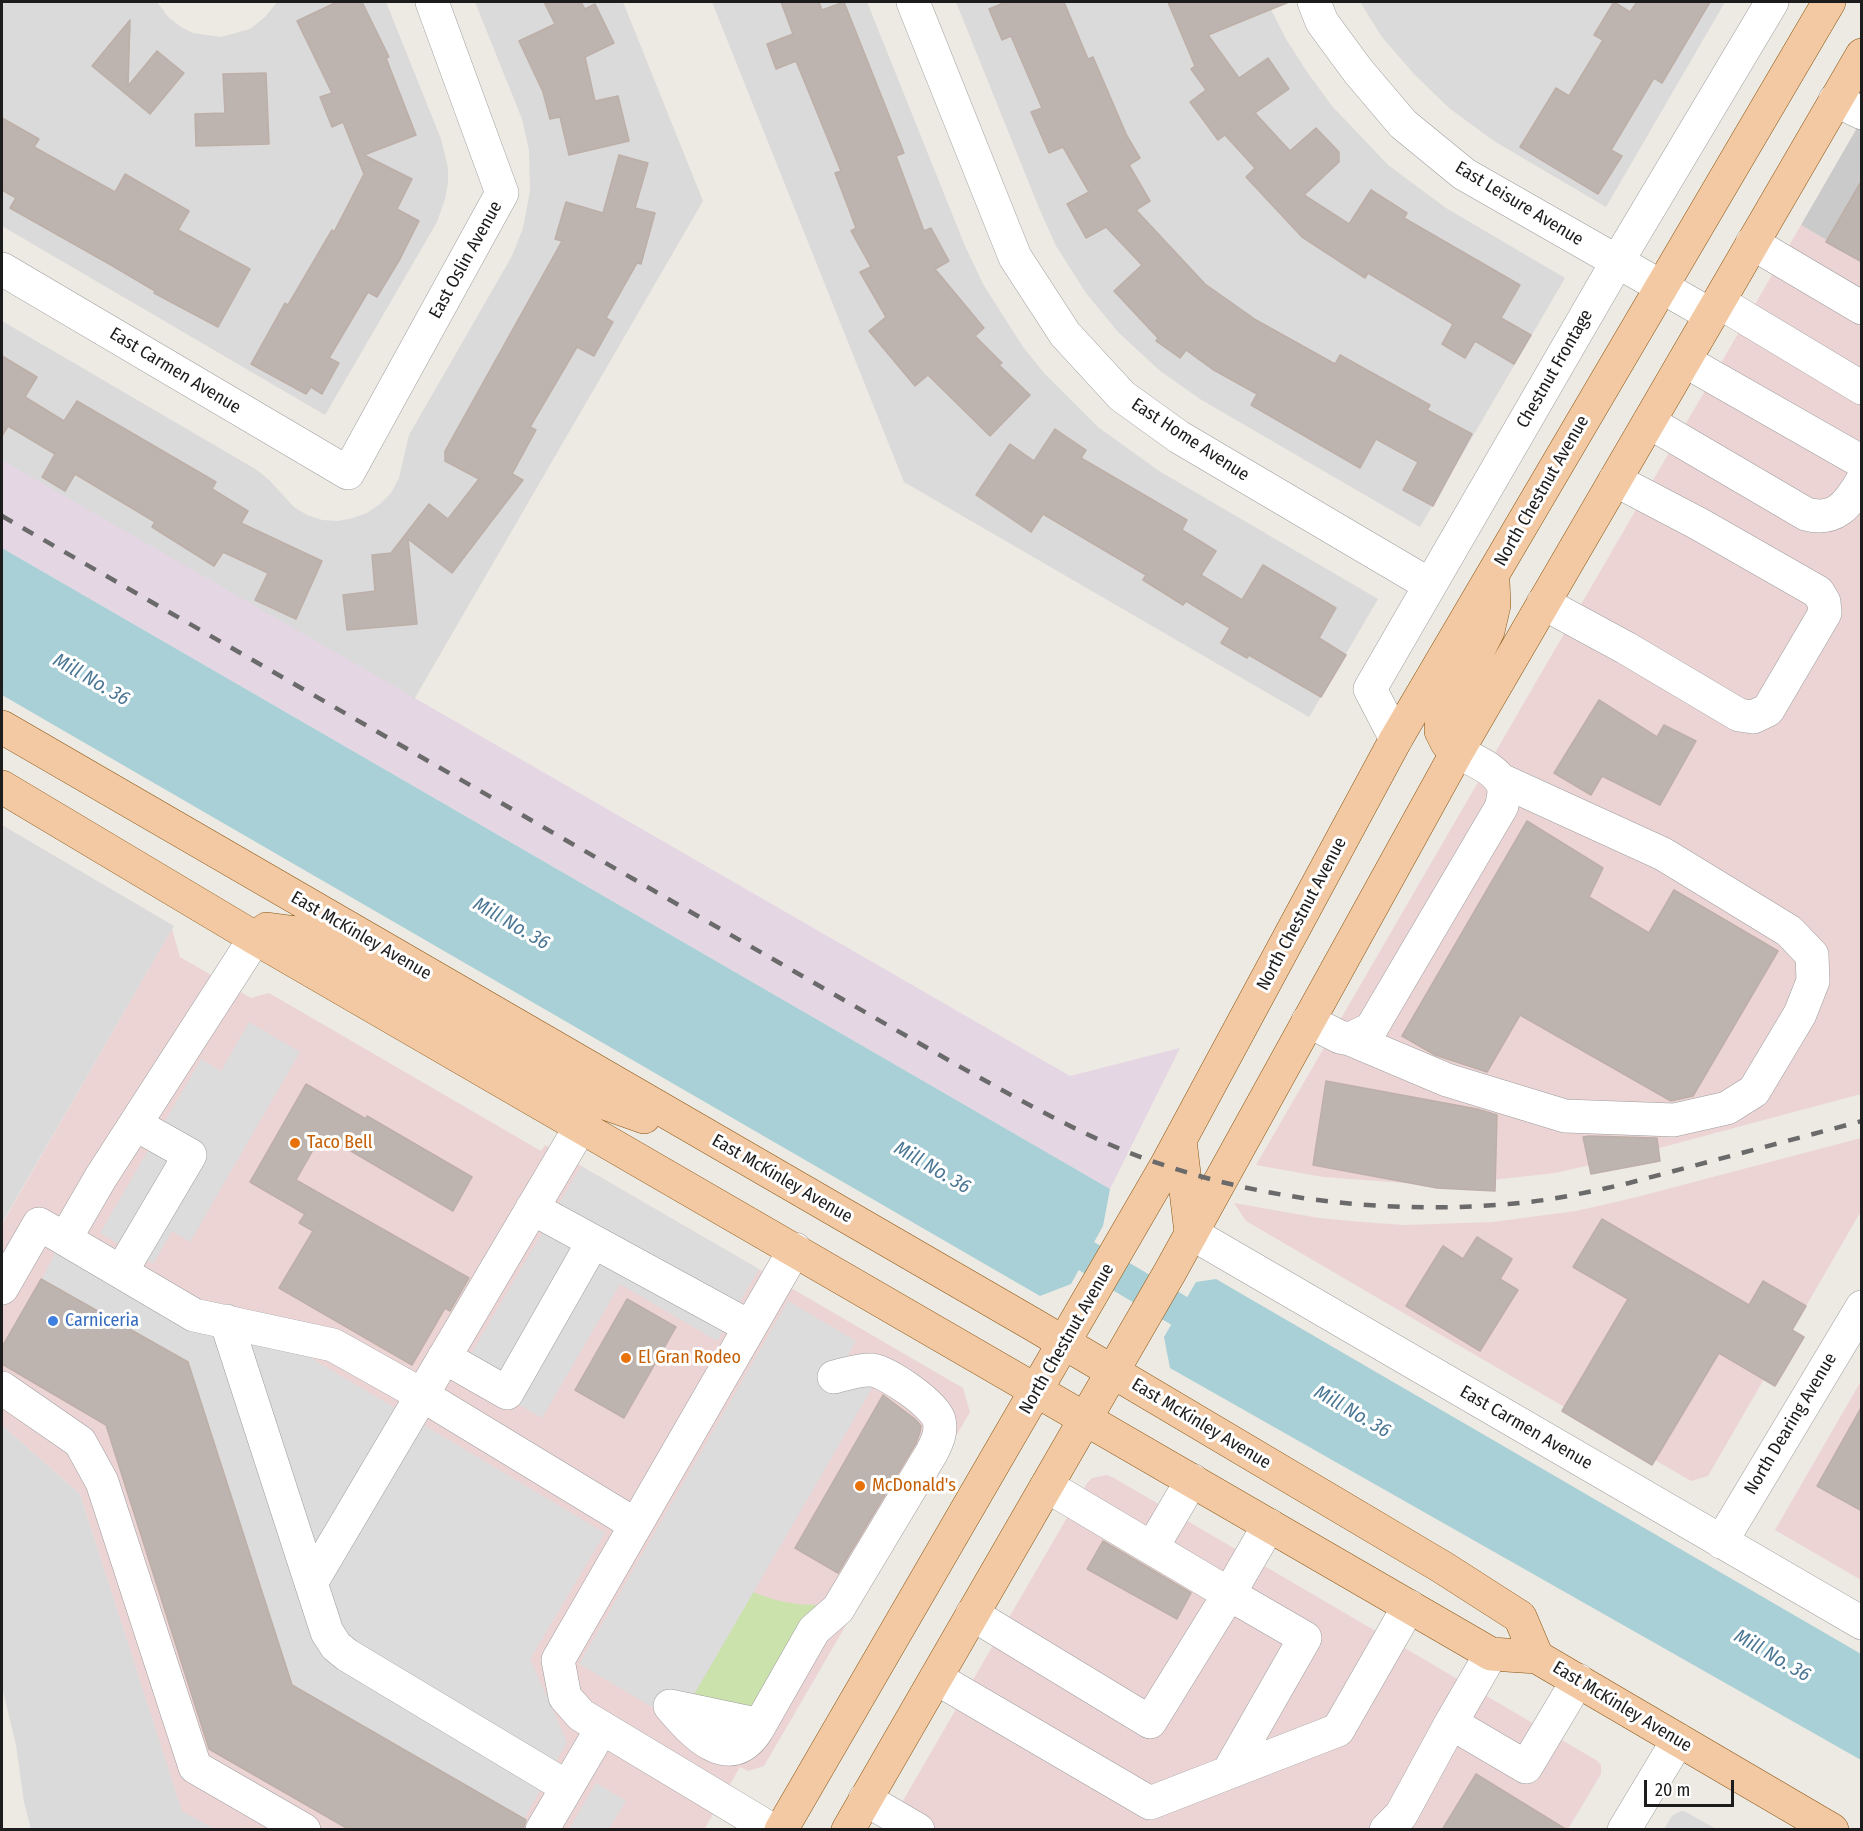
<!DOCTYPE html>
<style>
body{margin:0}
#map{position:relative;width:1863px;height:1831px;overflow:hidden;background:#ede9e3;font-family:"Fira Sans Condensed",sans-serif}
canvas{display:block}
.frame{position:absolute;inset:0;border:3px solid #1c1c1c;pointer-events:none}
.scale{position:absolute;left:1644px;top:1780px;width:90px;height:27px;box-sizing:border-box;border:3px solid #1c1c1c;border-top:0;padding-left:8px;font-size:18px;line-height:21px;white-space:nowrap;color:#1c1c1c;-webkit-text-stroke:4px #fff;paint-order:stroke}
</style>
<div id="map">
<canvas width="1863" height="1831"></canvas>
<div class="frame"></div>
<div class="scale">20 m</div>
</div>
<script>
const context = document.querySelector('canvas').getContext('2d');
context.lineJoin = 'round';
function fill(path, color) {
  context.fillStyle = color;
  context.fill(path, 'evenodd');
}
function stroke(path, color, width, dash) {
  context.strokeStyle = color;
  context.lineWidth = width;
  context.lineCap = dash ? 'butt' : 'round';
  context.setLineDash(dash || []);
  context.stroke(path);
}
function label(font, color, halo, rows, align = 'center') {
  context.font = font + ' "Fira Sans Condensed",sans-serif';
  context.lineWidth = 6;
  context.setLineDash([]);
  context.textBaseline = 'middle';
  context.strokeStyle = halo;
  context.fillStyle = color;
  for (const [text, x, y, turn = 0] of rows) {
    context.save();
    context.translate(x, y);
    context.rotate((+turn || 0) * Math.PI / 180);
    context.textAlign = isNaN(turn) ? turn : align;
    if (halo) context.strokeText(text, 0, 0);
    context.fillText(text, 0, 0);
    context.restore();
  }
}
fill(new Path2D(`
 M 2,2 L 157,2 L 169,18 L 181,27 L 193,33 L 221,37 L 250,29 L 265,17 L 277,2 L 386,2 L 441,139 L 448,168 L 448,183 L 445,199 L 437,222 L 325,415 L 2,226 Z
 M 475,2 L 623,2 L 703,201 L 405,715 L 2,480 L 2,321 L 257,470 L 269,480 L 294,507 L 307,515 L 322,520 L 338,521 L 353,518 L 367,513 L 380,504 L 391,493 L 399,478 L 409,435 L 512,256 L 523,228 L 530,191 L 529,150 L 522,119 Z
 M 712,2 L 867,2 L 965,246 L 983,284 L 1023,347 L 1044,373 L 1098,427 L 1159,471 L 1378,599 L 1309,717 L 904,482 Z
 M 956,2 L 1267,2 L 1286,39 L 1307,72 L 1332,106 L 1388,165 L 1446,208 L 1565,278 L 1420,527 L 1200,399 L 1159,370 L 1118,332 L 1086,293 L 1056,246 L 1039,208 Z
 M 1360,2 L 1725,2 L 1606,207 L 1494,141 L 1449,108 L 1414,74 L 1382,37 Z
 M 2,825 L 174,926 L 2,1223 Z
 M 2,1425 L 80,1494 L 182,1810 L 215,1829 L 31,1829 L 24,1802 L 16,1745 L 2,1687 Z
 M 1681,1811 L 1686,1812 L 1716,1829 L 1664,1829 L 1672,1816 Z`), '#dadada');
fill(new Path2D(`
 M 1801,225 L 1861,260 L 1861,1094 L 1622,1158 L 1555,1173 L 1474,1182 L 1405,1183 L 1323,1177 L 1256,1165 Z
 M 172,929 L 180,957 L 251,998 L 269,993 L 541,1151 L 545,1145 L 963,1388 L 970,1412 L 764,1766 L 748,1771 L 740,1767 L 704,1830 L 215,1829 L 182,1811 L 80,1494 L 2,1425 L 2,1224 Z
 M 1861,1138 L 1861,1211 L 1708,1476 L 1691,1481 L 1246,1221 L 1234,1203 L 1319,1218 L 1362,1222 L 1405,1225 L 1492,1222 L 1576,1211 L 1633,1198 Z
 M 1861,1381 L 1861,1580 L 1775,1530 Z
 M 1107,1475 L 1114,1478 L 1596,1760 L 1601,1765 L 1601,1774 L 1568,1829 L 886,1830 L 1087,1483 L 1092,1478 Z`), '#ecd4d5');
fill(new Path2D(`
 M 2,460 L 1070,1076 L 1180,1048 L 1110,1189 L 2,548 Z`), '#e5d6e4');
fill(new Path2D(`
 M 1861,121 L 1861,260 L 1801,225 Z`), '#cacaca');
fill(new Path2D(`
 M 753,1592 C 778,1602 795,1605 822,1605 L 756,1706 L 691,1699 Z`), '#cce2ad');
fill(new Path2D(`
 M 249,1022 L 300,1052 L 190,1242 L 172,1231 L 153,1264 L 100,1233 L 201,1059 L 221,1071 Z
 M 581,1166 L 759,1269 L 717,1341 L 620,1284 L 542,1418 L 461,1371 Z
 M 57,1249 L 301,1352 L 605,1533 L 530,1659 L 567,1742 L 524,1819 L 292,1685 L 188,1362 L 42,1279 Z
 M 788,1301 L 856,1341 L 847,1357 L 879,1376 L 678,1722 L 579,1664 Z
 M 596,1783 L 626,1801 L 609,1829 L 569,1829 Z`), '#dcdcdc');
fill(new Path2D(`
 M 2,548 L 1110,1189 L 1103,1226 L 1071,1284 L 1040,1296 L 2,695 Z
 M 1216,1279 L 1861,1654 L 1861,1760 L 1170,1368 L 1164,1337 L 1196,1282 Z`), '#a8d0d6');
stroke(new Path2D(`
 M 1049,1234 L 1215,1332`), '#a8d0d6', 32);
const building = new Path2D(`
 M 337,2 L 362,2 L 389,57 L 386,58 L 416,135 L 364,155 L 412,179 L 397,209 L 419,221 L 400,259 L 377,297 L 368,292 L 329,358 L 339,363 L 322,394 L 311,387 L 306,394 L 251,364 L 285,303 L 288,305 L 332,230 L 334,232 L 364,174 L 343,122 L 332,127 L 320,97 L 332,93 L 297,21 Z
 M 544,2 L 581,2 L 585,9 L 595,4 L 614,43 L 585,57 L 595,101 L 618,96 L 629,141 L 569,155 L 560,117 L 550,119 L 543,92 L 519,41 L 555,24 Z
 M 781,2 L 819,2 L 822,10 L 844,2 L 904,153 L 896,156 L 924,231 L 931,228 L 949,261 L 935,269 L 984,328 L 975,336 L 1002,363 L 999,365 L 1030,395 L 990,436 L 928,375 L 915,386 L 869,331 L 886,317 L 860,272 L 871,267 L 851,231 L 856,228 L 835,173 L 841,171 L 796,61 L 776,69 L 767,44 L 793,34 Z
 M 1006,2 L 1064,2 L 1088,59 L 1093,57 L 1127,136 L 1140,158 L 1129,165 L 1150,201 L 1136,210 L 1205,284 L 1256,320 L 1335,364 L 1340,355 L 1430,405 L 1427,410 L 1472,434 L 1433,506 L 1403,490 L 1418,462 L 1376,439 L 1360,468 L 1251,405 L 1257,394 L 1212,369 L 1186,350 L 1180,358 L 1156,341 L 1158,338 L 1114,291 L 1142,265 L 1106,227 L 1086,238 L 1067,204 L 1089,192 L 1063,147 L 1049,153 L 1031,112 L 1042,108 L 1011,36 L 1002,40 L 989,9 Z
 M 1168,2 L 1289,2 L 1208,35 L 1239,78 L 1268,58 L 1289,89 L 1255,113 L 1290,151 L 1316,128 L 1339,152 L 1339,162 L 1304,195 L 1349,224 L 1371,190 L 1407,213 L 1404,218 L 1520,285 L 1501,318 L 1531,335 L 1514,364 L 1475,341 L 1465,358 L 1442,344 L 1453,324 L 1368,273 L 1365,278 L 1302,237 L 1246,177 L 1255,168 L 1225,135 L 1218,140 L 1190,102 L 1206,90 L 1191,69 L 1195,66 Z
 M 1614,2 L 1630,12 L 1637,2 L 1710,2 L 1662,83 L 1654,78 L 1611,150 L 1622,156 L 1598,194 L 1520,147 L 1556,88 L 1569,96 L 1603,40 L 1594,35 Z
 M 130,20 L 128,86 L 157,51 L 184,73 L 150,114 L 92,66 Z
 M 266,73 L 269,144 L 196,146 L 195,114 L 225,113 L 223,74 Z
 M 2,118 L 39,139 L 34,147 L 115,192 L 125,174 L 189,211 L 178,230 L 250,269 L 218,327 L 154,293 L 155,291 L 111,265 L 10,208 L 16,198 L 2,190 Z
 M 619,155 L 648,163 L 635,208 L 655,213 L 641,264 L 637,263 L 606,318 L 613,322 L 594,356 L 577,347 L 530,427 L 536,430 L 512,474 L 523,480 L 452,573 L 408,539 L 417,624 L 347,630 L 343,595 L 375,591 L 372,555 L 391,553 L 429,504 L 448,519 L 479,479 L 445,461 L 445,451 L 562,241 L 555,239 L 566,202 L 603,213 Z
 M 1862,180 L 1862,262 L 1826,242 Z
 M 2,356 L 37,377 L 25,397 L 64,421 L 77,401 L 216,482 L 212,489 L 248,511 L 241,523 L 322,561 L 296,619 L 255,600 L 268,573 L 223,552 L 214,566 L 152,527 L 155,522 L 75,474 L 65,491 L 42,477 L 55,454 L 8,426 L 2,436 Z
 M 1055,429 L 1086,450 L 1081,458 L 1187,520 L 1182,530 L 1216,551 L 1201,575 L 1242,600 L 1263,565 L 1336,608 L 1319,638 L 1346,655 L 1321,697 L 1249,655 L 1247,658 L 1221,643 L 1230,628 L 1186,601 L 1183,605 L 1143,580 L 1146,575 L 1043,514 L 1031,532 L 976,495 L 1010,444 L 1034,461 Z
 M 1599,700 L 1657,737 L 1664,725 L 1696,741 L 1660,805 L 1602,776 L 1591,795 L 1554,773 Z
 M 1527,821 L 1603,868 L 1589,897 L 1649,933 L 1674,890 L 1778,951 L 1693,1096 L 1671,1101 L 1520,1015 L 1487,1072 L 1435,1055 L 1402,1036 Z
 M 1326,1081 L 1477,1109 L 1497,1115 L 1495,1191 L 1437,1188 L 1313,1165 Z
 M 306,1084 L 366,1119 L 367,1116 L 472,1177 L 453,1211 L 322,1134 L 296,1180 L 469,1278 L 450,1311 L 445,1308 L 412,1365 L 279,1288 L 313,1231 L 299,1223 L 305,1214 L 250,1182 Z
 M 1589,1136 L 1657,1138 L 1660,1161 L 1591,1174 L 1583,1137 Z
 M 1602,1219 L 1749,1305 L 1763,1281 L 1806,1306 L 1792,1330 L 1804,1337 L 1775,1386 L 1719,1353 L 1652,1465 L 1562,1411 L 1628,1299 L 1573,1267 Z
 M 1477,1237 L 1512,1259 L 1500,1279 L 1518,1290 L 1480,1351 L 1406,1306 L 1443,1246 L 1463,1259 Z
 M 41,1279 L 188,1362 L 292,1685 L 526,1820 L 523,1830 L 350,1830 L 209,1749 L 106,1425 L 2,1364 L 2,1347 Z
 M 627,1299 L 676,1327 L 624,1418 L 575,1390 Z
 M 883,1395 L 915,1419 L 921,1426 L 920,1432 L 916,1443 L 838,1573 L 795,1548 Z
 M 1862,1406 L 1862,1511 L 1817,1486 Z
 M 1103,1541 L 1191,1593 L 1177,1619 L 1087,1569 Z
 M 1476,1774 L 1567,1830 L 1442,1830 Z`);
fill(building, '#bdb4b0');
stroke(building, '#bdafa7', 1.5);
const minor = new Path2D(`
 M 913,2 L 1015,257 L 1065,334 L 1122,396 L 1179,437 L 1430,585
 M 1314,2 L 1322,22 L 1358,71 L 1403,124 L 1464,174 L 1711,315
 M 1835,100 L 1862,113
 M 1752,243 L 1862,308
 M 2,269 L 348,473 L 502,193 L 432,2
 M 1719,302 L 1862,388
 M 1685,361 L 1862,462
 M 1649,422 L 1806,514 C 1835,522 1848,505 1862,481
 M 1543,603 L 1626,648 L 1739,715 L 1753,717 L 1768,710 L 1825,613 L 1824,602 L 1818,592 L 1699,524 L 1615,480
 M 1396,739 L 1370,689 L 1617,262 L 1772,2
 M 255,938 L 101,1177 L 65,1239 L 194,1315 L 333,1345 L 422,1395 L 636,1525
 M 1308,1021 L 1340,1037 L 1350,1039 L 1371,1029 L 1502,806 C 1502,802 1504,796 1504,791 C 1503,771 1473,760 1457,752
 M 1350,1039 L 1447,1080 L 1565,1116 L 1674,1120 L 1727,1108 L 1754,1091 L 1800,1014 L 1813,981 L 1812,955 L 1789,931 L 1663,854 L 1501,780
 M 532,1208 L 750,1327
 M 1191,1233 L 1862,1623
 M 121,1272 L 190,1155 L 135,1124
 M 2,1288 L 39,1224 L 65,1239
 M 226,1321 L 327,1632 L 336,1646 L 347,1655 L 567,1787
 M 444,1357 L 507,1393 L 593,1242
 M 2,1388 L 80,1442 L 102,1482 L 195,1767 L 304,1830
 M 1721,1542 L 1862,1307
 M 1152,1548 L 1192,1480
 M 311,1583 L 581,1126
 M 972,1614 L 1150,1722 L 1229,1594 L 1047,1486
 M 936,1678 L 1150,1803 L 1338,1730 L 1409,1606
 M 670,1706 C 692,1732 729,1774 757,1730 L 814,1630 L 838,1609 L 932,1452 C 937,1442 942,1432 939,1420 C 934,1404 889,1373 872,1370 C 860,1369 846,1374 834,1377
 M 670,1706 L 760,1725
 M 1451,1723 L 1526,1767 L 1578,1680
 M 1229,1771 L 1305,1638 L 1229,1594 L 1269,1525
 M 865,1799 L 918,1830
 M 542,1830 L 602,1728
 M 772,1830 L 581,1715 L 565,1697 L 558,1660 L 795,1249
 M 1386,1830 L 1401,1815 L 1451,1723 L 1491,1654
 M 1624,1830 L 1678,1740`);
const major = new Path2D(`
 M 2,727 L 1034,1325 L 1442,1567 L 1520,1617 L 1537,1657
 M 1457,752 L 1447,743 L 1441,731 L 1442,714 L 1468,670 L 1488,631 L 1494,605 L 1493,582
 M 2,787 L 255,938 L 1491,1654 L 1537,1657 L 1832,1830
 M 255,938 L 267,929 L 297,933 L 582,1095 L 644,1117
 M 1180,1140 L 1191,1233
 M 781,1830 L 1166,1166 L 1396,739 L 1829,2
 M 848,1830 L 1170,1272 L 1457,752 L 1862,55`);
stroke(minor, '#9d9d9d', 34);
stroke(major, '#87540e', 34);
stroke(minor, '#fff', 33);
stroke(major, '#f2c9a3', 33);
stroke(new Path2D(`
 M 2,516 L 957,1065 C 1013,1096 1070,1129 1130,1153 C 1249,1199 1382,1215 1509,1204 C 1549,1201 1590,1192 1629,1183 L 1862,1121`), '#6a6a6a', 4.5, [12, 12]);
for (const [x, y, r, color] of [
 [295,1143,6,"#e8710a"],
 [53,1321,6,"#3f7fe0"],
 [626,1358,6,"#e8710a"],
 [860,1486,6,"#e8710a"]
]) {
  const dot = new Path2D();
  dot.arc(x, y, r, 0, 2 * Math.PI);
  context.fillStyle = color;
  context.fill(dot);
  stroke(dot, '#fff', 2);
}
label('18px', '#1c1c1c', '#fff', [
 ["East Leisure Avenue",1519,204,31],
 ["East Oslin Avenue",466,260,-61],
 ["Chestnut Frontage",1555,369,-60],
 ["East Carmen Avenue",175,371,31],
 ["East Home Avenue",1190,440,33],
 ["North Chestnut Avenue",1542,491,-60],
 ["North Chestnut Avenue",1302,914,-62],
 ["East McKinley Avenue",361,936,30],
 ["East McKinley Avenue",782,1179,30],
 ["North Chestnut Avenue",1067,1339,-60],
 ["East McKinley Avenue",1201,1424,31],
 ["North Dearing Avenue",1791,1424,-59],
 ["East Carmen Avenue",1526,1428,30],
 ["East McKinley Avenue",1622,1707,31]
]);
label('18px', '#c56008', '#fff', [
 ["Taco Bell",307,1143],
 ["El Gran Rodeo",638,1358],
 ["McDonald's",872,1486]
], 'left');
label('18px', '#366cbe', '#fff', [
 ["Carniceria",65,1321]
], 'left');
label('italic 20px', '#4c7794', '#fff', [
 ["Mill No. 36",91,680,30],
 ["Mill No. 36",511,924,30],
 ["Mill No. 36",932,1168,30],
 ["Mill No. 36",1352,1412,30],
 ["Mill No. 36",1772,1656,30]
]);
</script>
